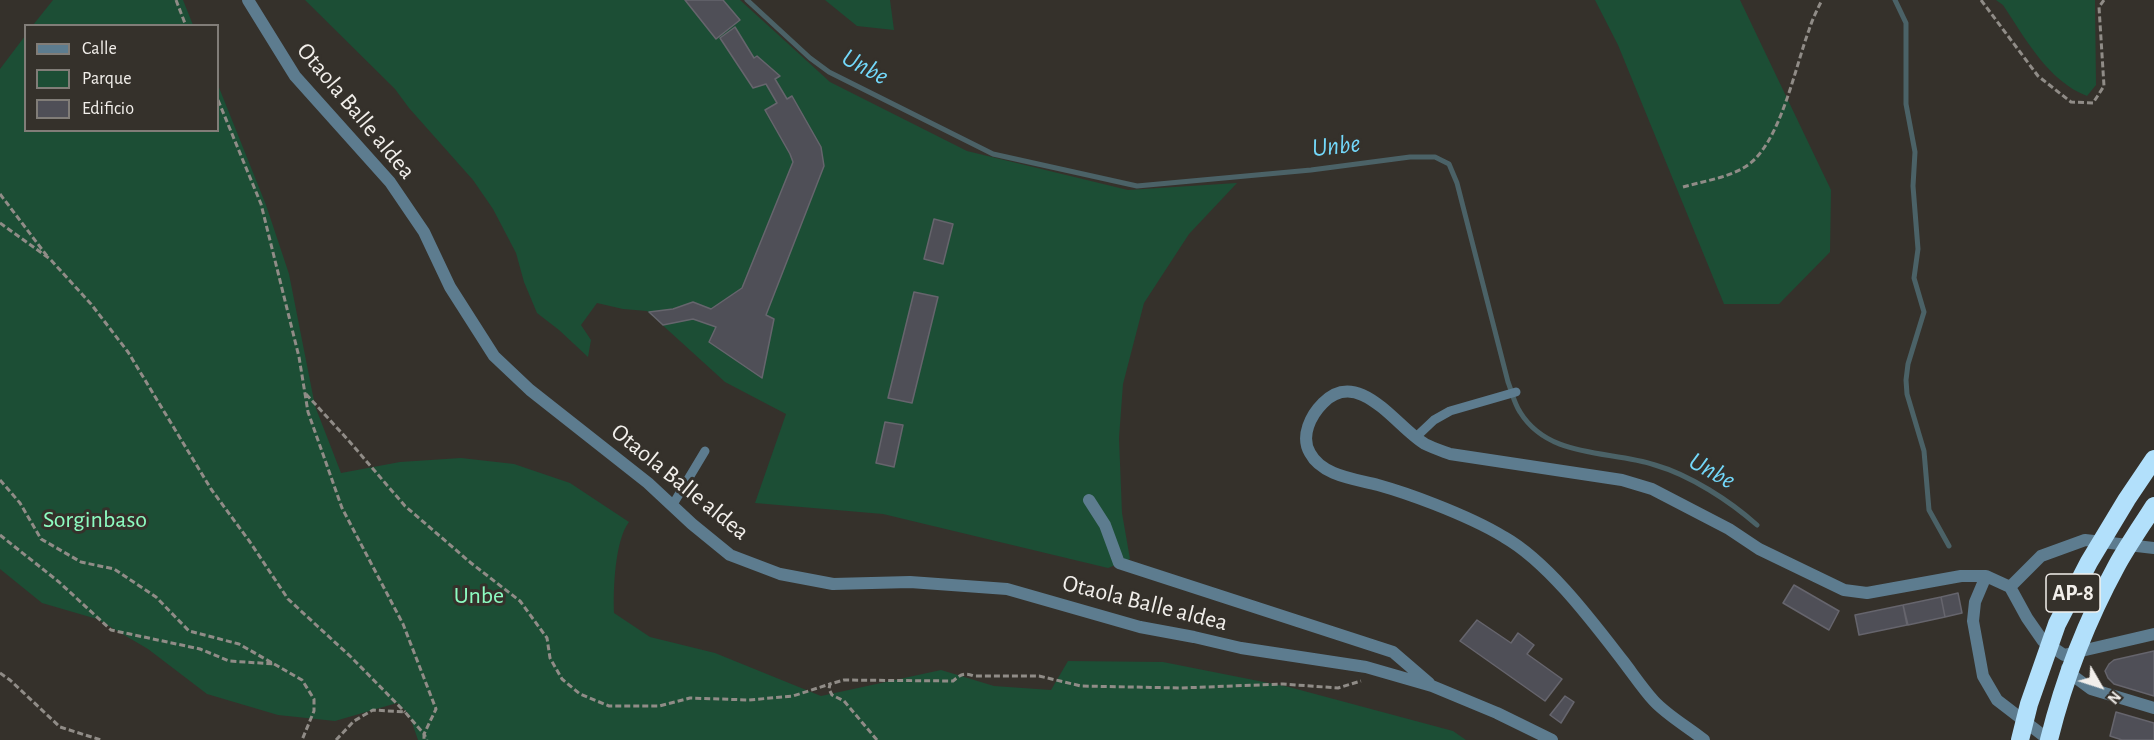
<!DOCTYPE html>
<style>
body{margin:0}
#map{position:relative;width:2154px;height:740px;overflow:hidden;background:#35312b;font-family:"Alegreya Sans",sans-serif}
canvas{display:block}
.legend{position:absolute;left:24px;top:24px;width:195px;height:108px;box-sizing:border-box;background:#35312b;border:2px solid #817d78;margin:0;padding:8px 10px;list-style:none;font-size:18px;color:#f2efeb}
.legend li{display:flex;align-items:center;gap:12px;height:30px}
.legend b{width:30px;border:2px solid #817d78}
.north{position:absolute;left:2070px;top:656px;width:60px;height:60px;-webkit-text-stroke:4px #35312b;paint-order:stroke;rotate:129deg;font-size:16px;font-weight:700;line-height:24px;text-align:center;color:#f2efeb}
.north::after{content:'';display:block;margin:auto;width:21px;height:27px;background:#f2efeb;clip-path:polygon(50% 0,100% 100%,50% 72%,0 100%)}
</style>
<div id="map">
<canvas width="2154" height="740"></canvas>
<ul class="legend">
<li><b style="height:8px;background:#5d7c8f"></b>Calle</li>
<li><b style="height:16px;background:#1c4e35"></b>Parque</li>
<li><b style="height:16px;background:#4f4f57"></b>Edificio</li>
</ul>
<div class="north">N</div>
</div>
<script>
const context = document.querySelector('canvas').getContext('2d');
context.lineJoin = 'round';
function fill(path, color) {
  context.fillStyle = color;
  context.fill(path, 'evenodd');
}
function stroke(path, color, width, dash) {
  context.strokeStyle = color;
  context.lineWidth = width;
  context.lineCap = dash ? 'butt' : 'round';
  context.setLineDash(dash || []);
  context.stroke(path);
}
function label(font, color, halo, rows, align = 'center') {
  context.font = font + ' "Alegreya Sans",sans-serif';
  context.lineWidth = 6;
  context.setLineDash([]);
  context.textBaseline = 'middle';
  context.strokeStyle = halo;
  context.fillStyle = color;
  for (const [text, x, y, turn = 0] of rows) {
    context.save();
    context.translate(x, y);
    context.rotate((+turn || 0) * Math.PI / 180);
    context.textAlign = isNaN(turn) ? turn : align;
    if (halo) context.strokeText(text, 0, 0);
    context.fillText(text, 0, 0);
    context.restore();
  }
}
fill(new Path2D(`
 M 53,0 L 183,0 L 193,25 L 33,25 Z
 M 305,0 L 740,0 L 830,82 L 967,151 L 1128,190 L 1237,183 L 1189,234 L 1144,303 L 1123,384 L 1119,438 L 1122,513 L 1130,559 L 1108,568 L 883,514 L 755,503 L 786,414 L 725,382 L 647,311 L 623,309 L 597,303 L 581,325 L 591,340 L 588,357 L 559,330 L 537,313 L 524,282 L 516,253 L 493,209 L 473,180 L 409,108 L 395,89 Z
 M 825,0 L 890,0 L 894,30 L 857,26 Z
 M 1595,0 L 1740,0 L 1831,190 L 1830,252 L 1779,304 L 1724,304 L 1618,45 Z
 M 1996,0 L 2095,0 L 2096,85 L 2087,96 C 2048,81 2025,38 2003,5 Z
 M 25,36 L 26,130 L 218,130 L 218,85 L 266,205 L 289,274 L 315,406 L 341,473 L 400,462 L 461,458 L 514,464 L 570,483 L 629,522 C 615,540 613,589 614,613 L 650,637 L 715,653 L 821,696 L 941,670 L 994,686 L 1051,690 L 1068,661 L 1163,662 L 1289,687 L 1453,731 L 1466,740 L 418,740 L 409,714 L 397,703 L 335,721 L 278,715 L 207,694 L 148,649 L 97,619 L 42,603 L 0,569 L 0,69 Z`), '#1c4e35');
stroke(new Path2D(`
 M 747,0 L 810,58 L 829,72 L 993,154 L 1137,186 L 1311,170 L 1410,157 L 1435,157 L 1449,164 L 1457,183 L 1508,382 C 1512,392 1514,403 1520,412 C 1549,459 1609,450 1655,465 C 1690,475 1730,501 1757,525
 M 1895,0 L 1906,23 L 1906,104 L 1915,152 L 1913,186 L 1918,249 L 1914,278 L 1924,312 L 1908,364 L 1906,380 L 1907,394 L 1924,451 L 1929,510 L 1949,546`), '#4b6267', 5);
const building = new Path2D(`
 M 685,0 L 723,0 L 740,20 L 716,39 Z
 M 735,27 L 754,58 L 757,56 L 780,76 L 775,79 L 787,99 L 792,96 L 821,147 L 824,166 L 766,315 L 774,319 L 762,378 L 709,342 L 716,327 L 693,319 L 663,325 L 649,312 L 673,309 L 693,302 L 711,309 L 742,288 L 793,162 L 790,154 L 765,110 L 777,103 L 766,84 L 753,88 L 720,38 Z
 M 934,219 L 953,224 L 943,264 L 924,259 Z
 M 914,292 L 938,297 L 912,403 L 888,398 Z
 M 885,422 L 903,425 L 894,467 L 876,463 Z
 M 1794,585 L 1839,611 L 1829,630 L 1783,603 Z
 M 1958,593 L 1962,613 L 1945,617 L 1941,597 Z
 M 1941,597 L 1945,617 L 1908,625 L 1903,605 Z
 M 1903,605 L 1907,625 L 1859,635 L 1855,615 Z
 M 1477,620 L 1511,643 L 1518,633 L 1534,645 L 1527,654 L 1562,679 L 1545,701 L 1460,641 Z
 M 2154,651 L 2154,696 L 2114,684 L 2108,678 L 2105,671 L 2109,664 L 2114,660 Z
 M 1565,696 L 1574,702 L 1561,723 L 1550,715 Z
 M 2116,712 L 2154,723 L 2154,740 L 2122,740 L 2110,736 Z`);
fill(building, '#4f4f57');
stroke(building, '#66656d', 1.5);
stroke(new Path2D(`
 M 176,0 L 186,26
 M 1981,0 L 2038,76 L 2071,102 L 2093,103 L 2104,86 L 2099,7 L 2104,0
 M 218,100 L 261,204 L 299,357 L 308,412 L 342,508 L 403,624 L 436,709 L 424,734 L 427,740
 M 1683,187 C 1704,181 1727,178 1745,167 C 1780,146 1795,67 1809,30 C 1812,20 1817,10 1822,0
 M 0,194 L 47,256
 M 0,223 L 50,259 L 91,304 L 128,352 L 211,489 L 250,542 L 288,599 L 351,657 L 405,712
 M 306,394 L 349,441 L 405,506 L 471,563 L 520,601 L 547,638 L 550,658 L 562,679 L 580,694 L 609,706 L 659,706 L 690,698 L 749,700 L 793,696 L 830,684
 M 0,480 L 20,503 L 41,539 L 81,562 L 114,569 L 156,597 L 189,631 L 239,644 L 302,680 L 314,699 L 314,711 L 302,740
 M 0,535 L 59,582 L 111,630 L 200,649 L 229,661 L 275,664
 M 0,673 L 10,680 L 60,727 L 101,740
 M 336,740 L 354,721 L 373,710 L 405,712 L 424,734 L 424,740
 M 877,740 L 844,701 L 832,695 L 829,689 L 830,684 L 844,680 L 953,681 C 960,675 964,672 974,676 L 1039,676 L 1081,686 L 1181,688 L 1283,684 L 1338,688 L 1361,681`), '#908c87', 3, [6, 3]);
stroke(new Path2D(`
 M 1416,437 L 1434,420 L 1450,411 L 1516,392
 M 672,506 L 705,451`), '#5d7c8f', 9);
stroke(new Path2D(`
 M 248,0 L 295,76 L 390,182 L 424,232 L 450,287 L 494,356 L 530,390 L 648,483 L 692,524 L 730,555 L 780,574 L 833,584 L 910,582 L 1007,589 L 1140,627 L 1194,637 L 1241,648 L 1366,667 L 1432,686 L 1497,713 L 1552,740
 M 1089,500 L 1105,525 L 1119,563 L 1393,652 L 1429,683
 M 1986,576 L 1975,602 L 1973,621 L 1983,676 L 1997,700 L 2049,740
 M 2010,587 L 2041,556 L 2085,540 L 2154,548
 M 2067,668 L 2068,672 L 2091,689 L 2154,708
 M 1704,740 C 1688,727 1668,716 1654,701 C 1643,689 1633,674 1623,661 C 1592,621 1548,562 1504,537 C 1483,524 1457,513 1434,504 C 1416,497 1396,490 1378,485 C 1356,479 1322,476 1310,453 C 1300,436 1311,415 1323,403 C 1359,366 1397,428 1425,444 C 1433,448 1442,451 1450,454 L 1622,480 L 1652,489 L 1729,529 L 1759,549 L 1844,590 L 1867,593 L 1961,576 L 1986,576 L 2010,587 L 2027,618 L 2043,641 L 2064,655 L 2154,634`), '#5d7c8f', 12);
stroke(new Path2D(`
 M 2020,740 L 2029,704 L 2057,624 L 2089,562 L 2127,499 L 2154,459
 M 2049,740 C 2064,679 2087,620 2117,565 C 2128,545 2142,525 2154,506`), '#b2e0fb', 18);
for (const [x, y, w] of [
 [2073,593,54]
]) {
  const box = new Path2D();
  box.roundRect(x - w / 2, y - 19, w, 38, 4.5);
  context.fillStyle = '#35312b';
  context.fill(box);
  stroke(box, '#f2efeb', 1.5);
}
label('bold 22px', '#f2efeb', null, [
 ["AP-8",2073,593]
]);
label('24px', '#f2efeb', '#35312b', [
 ["Otaola Balle aldea",356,111,50],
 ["Otaola Balle aldea",680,482,39],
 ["Otaola Balle aldea",1145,603,14]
]);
label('24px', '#8dfcc1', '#35312b', [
 ["Sorginbaso",95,520],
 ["Unbe",479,596]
]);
label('italic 26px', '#73d8fa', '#35312b', [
 ["Unbe",865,67,28],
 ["Unbe",1336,146,-6],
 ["Unbe",1712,471,29]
]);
</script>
